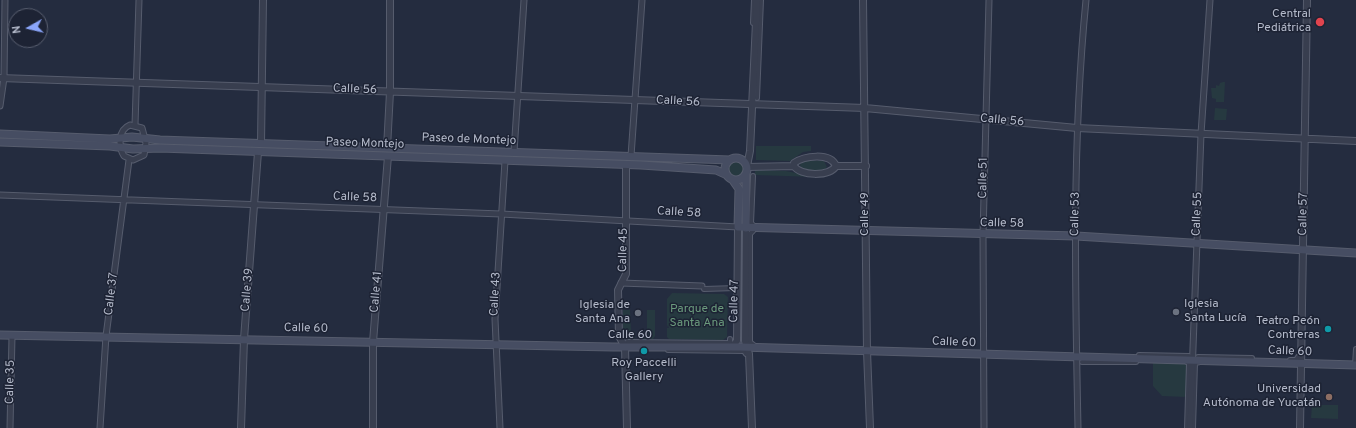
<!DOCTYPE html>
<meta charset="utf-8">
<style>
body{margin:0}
#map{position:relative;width:1356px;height:428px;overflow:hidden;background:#242c3f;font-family:Overpass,sans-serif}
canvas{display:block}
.north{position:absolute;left:8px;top:8px;width:40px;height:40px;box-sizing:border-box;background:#1d2334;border:1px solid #595f70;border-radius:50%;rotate:262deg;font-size:11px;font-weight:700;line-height:16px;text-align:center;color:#b4baca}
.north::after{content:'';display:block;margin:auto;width:14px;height:18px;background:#8aa5fa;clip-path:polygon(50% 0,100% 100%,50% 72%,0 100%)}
</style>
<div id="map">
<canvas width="1356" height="428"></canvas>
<div class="north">N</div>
</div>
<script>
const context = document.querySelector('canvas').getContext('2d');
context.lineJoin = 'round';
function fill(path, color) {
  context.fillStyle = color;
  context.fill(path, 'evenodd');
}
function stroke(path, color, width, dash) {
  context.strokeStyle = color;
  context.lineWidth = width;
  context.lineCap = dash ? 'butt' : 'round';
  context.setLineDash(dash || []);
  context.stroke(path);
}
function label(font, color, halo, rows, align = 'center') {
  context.font = font + ' Overpass,sans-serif';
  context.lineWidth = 3;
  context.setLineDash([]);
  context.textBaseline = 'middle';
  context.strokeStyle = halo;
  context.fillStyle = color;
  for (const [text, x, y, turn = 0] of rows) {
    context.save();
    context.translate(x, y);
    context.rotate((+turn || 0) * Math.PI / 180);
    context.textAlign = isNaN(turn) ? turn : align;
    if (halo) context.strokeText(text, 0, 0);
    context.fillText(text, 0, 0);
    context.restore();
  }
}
fill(new Path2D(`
 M 1223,82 L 1225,82 L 1224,102 L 1216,102 L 1216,99 L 1212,98 L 1211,88 L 1216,88 L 1216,85 L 1219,86 L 1220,83 Z
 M 1215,108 L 1227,109 L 1226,120 L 1214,120 Z
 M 756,146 L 811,146 L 811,151 L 803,152 L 790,161 L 756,160 Z
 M 808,160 L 824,161 L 827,167 C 821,173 809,172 801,168 L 800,165 L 801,162 Z
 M728 169a8 8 0 1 1 16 0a8 8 0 1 1-16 0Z
 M 755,170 L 786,171 L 815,177 L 755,175 Z
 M 672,293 L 724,294 L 728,297 L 727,337 L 723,340 L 669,339 L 667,337 L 667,328 L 669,328 L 668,325 L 667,327 L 667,299 Z
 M 623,310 L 630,310 L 631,331 L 635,331 L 635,339 L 626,339 L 623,337 Z
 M 647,310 L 655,310 L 655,336 L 653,339 L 642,339 L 642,331 L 647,331 Z
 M 1153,363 L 1185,363 L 1187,366 L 1186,397 L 1162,396 L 1153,386 Z
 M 1312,405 L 1338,405 L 1338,419 L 1311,418 Z`), '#263940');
const pedestrian = new Path2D(`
 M 753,23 L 754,0
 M 757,98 L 761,0
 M 753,176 L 751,223 L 754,226
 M 753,231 L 750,234 L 750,342 L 755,346
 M 704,289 L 736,288 L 736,284
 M 627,342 L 730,343 L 730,339
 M 668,350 L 744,351 L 746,354
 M 1139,355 L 1189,356
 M 1198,357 L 1252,358
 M 1290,360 L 1296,360 L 1298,357
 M 1082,362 L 1136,362
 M 1187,362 L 1189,363 L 1187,428
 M 1355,365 L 1356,349
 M 1193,428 L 1195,363 L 1200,362`);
const minor = new Path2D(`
 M 0,106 L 4,78 L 5,0
 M 130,125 L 142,128 L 146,143 L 144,155 L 133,160 L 124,156 C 118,146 118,130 130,125 Z
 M 135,125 L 139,0
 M 514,152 L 524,0
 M 631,156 L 642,0
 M 0,195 L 501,214 L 738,227
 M 621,283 L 702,286
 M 10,428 L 12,336
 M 100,428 L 106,336 L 129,160
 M 500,428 L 495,319 L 505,161
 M 984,428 L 983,235 L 989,0
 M 1078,428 C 1075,285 1072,142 1086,0
 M 1190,428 L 1201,134 L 1210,0`);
const tertiary = new Path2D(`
 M 863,0 L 867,351 L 870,428
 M 0,78 L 865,108 L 1077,128 L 1356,141
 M 261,143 L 263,0
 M 387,148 L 390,92 L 390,0
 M 626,165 L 626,274 L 618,290 L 619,336 L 625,347 L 627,428
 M 747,166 L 750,151 L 757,0
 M 794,166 L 794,163 C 804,156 830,152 836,166
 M 747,167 L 794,166 C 800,176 829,177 836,166 L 866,166
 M 746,228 L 745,341 L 749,354 L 752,428
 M 731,347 L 737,341 L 738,227
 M 241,428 L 244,339 L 258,152
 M 373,428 L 373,342 L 388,156
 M 1300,428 L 1307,0`);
const secondary = new Path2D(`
 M 0,134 L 110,139 L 132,137 L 160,140 L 730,160
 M 0,142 L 110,146 L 133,149 L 160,148 L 641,165 L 716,170 L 727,175
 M725 169a11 11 0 1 1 22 0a11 11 0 1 1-22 0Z
 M 746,174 L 746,228
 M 732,179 L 739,189 L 738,227 L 1076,236 L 1356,253
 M 0,335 L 613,347 L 740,347 L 1356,365`);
stroke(pedestrian, '#565c6d', 6);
stroke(minor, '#565c6d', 7);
stroke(tertiary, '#565c6d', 8);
stroke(secondary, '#565c6d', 9);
stroke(pedestrian, '#383e4f', 4);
stroke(minor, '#383e4f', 5);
stroke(tertiary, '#383e4f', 6);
stroke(secondary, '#464d62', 7);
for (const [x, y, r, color] of [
 [1320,22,5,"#e0444e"],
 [1176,312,4,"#6b7280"],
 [638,313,4,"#6b7280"],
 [1328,329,4,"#0f9aa8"],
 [644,351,4,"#0f9aa8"],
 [1329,397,4,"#8d6e63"]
]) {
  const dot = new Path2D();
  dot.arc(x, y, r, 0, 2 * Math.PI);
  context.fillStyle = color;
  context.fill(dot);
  stroke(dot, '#1d2334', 1.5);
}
label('12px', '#b4baca', '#1d2334', [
 ["Central",1311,15],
 ["Pediátrica",1311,29],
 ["Iglesia",1184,305,"left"],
 ["Santa Lucía",1184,319,"left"],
 ["Iglesia de",630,306],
 ["Santa Ana",630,320],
 ["Teatro Peón",1320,322],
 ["Contreras",1320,336],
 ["Roy Paccelli",644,364,"center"],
 ["Gallery",644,378,"center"],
 ["Universidad",1321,390],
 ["Autónoma de Yucatán",1321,404]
], 'right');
label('12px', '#b4baca', '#1d2334', [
 ["Calle 56",355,90,2],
 ["Calle 56",678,102,3],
 ["Calle 56",1002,121,5],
 ["Paseo de Montejo",469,140,2],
 ["Paseo Montejo",365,144,2],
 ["Calle 51",984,178,-89],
 ["Calle 58",355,198,2],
 ["Calle 58",679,213,3],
 ["Calle 49",866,214,-90],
 ["Calle 53",1076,214,-89],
 ["Calle 55",1198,214,-88],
 ["Calle 57",1304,214,-89],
 ["Calle 58",1002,224,1],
 ["Calle 45",624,250,-89],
 ["Calle 39",248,290,-85],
 ["Calle 41",377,292,-85],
 ["Calle 37",112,294,-83],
 ["Calle 43",496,294,-87],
 ["Calle 47",735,301,-89],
 ["Calle 60",306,329,1],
 ["Calle 60",630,336],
 ["Calle 60",954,343,2],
 ["Calle 60",1290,352,2],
 ["Calle 35",11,382,-89]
]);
label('12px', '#6b9b7d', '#1d2334', [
 ["Parque de",697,310],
 ["Santa Ana",697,324]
]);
</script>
